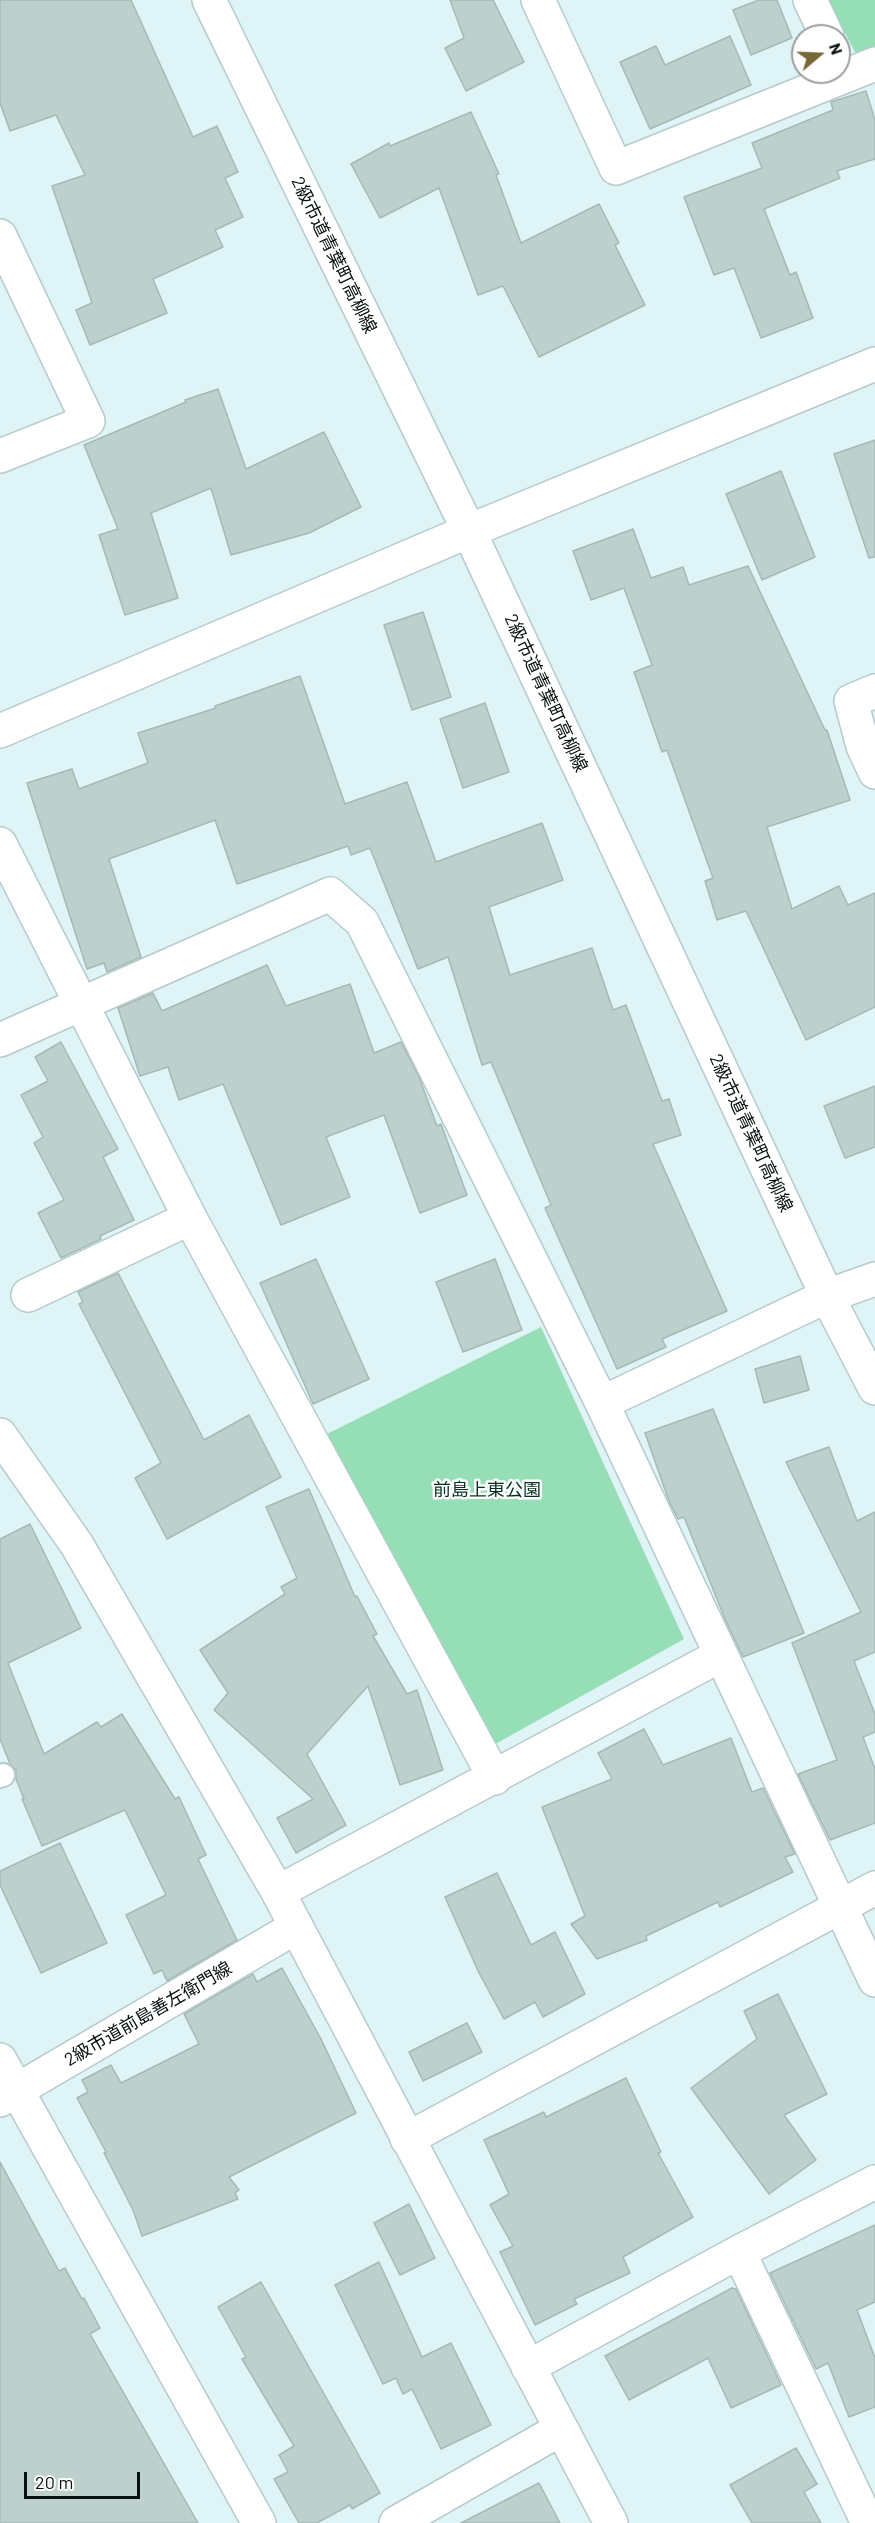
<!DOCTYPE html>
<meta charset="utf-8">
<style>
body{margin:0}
#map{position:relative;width:875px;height:2523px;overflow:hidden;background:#dff4f6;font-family:Barlow,sans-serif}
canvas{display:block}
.north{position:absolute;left:791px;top:24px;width:60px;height:60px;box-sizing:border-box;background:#fff;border:2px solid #9c9f9f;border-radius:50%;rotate:71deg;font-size:16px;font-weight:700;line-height:24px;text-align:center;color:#080f10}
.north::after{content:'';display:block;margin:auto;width:21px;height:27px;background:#786836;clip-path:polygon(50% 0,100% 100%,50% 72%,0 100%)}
.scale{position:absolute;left:24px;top:2472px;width:116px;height:27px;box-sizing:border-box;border:3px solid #080f10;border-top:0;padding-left:8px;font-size:18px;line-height:21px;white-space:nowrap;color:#080f10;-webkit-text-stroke:4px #fff;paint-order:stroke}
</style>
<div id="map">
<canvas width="875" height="2523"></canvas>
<div class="north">N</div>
<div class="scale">20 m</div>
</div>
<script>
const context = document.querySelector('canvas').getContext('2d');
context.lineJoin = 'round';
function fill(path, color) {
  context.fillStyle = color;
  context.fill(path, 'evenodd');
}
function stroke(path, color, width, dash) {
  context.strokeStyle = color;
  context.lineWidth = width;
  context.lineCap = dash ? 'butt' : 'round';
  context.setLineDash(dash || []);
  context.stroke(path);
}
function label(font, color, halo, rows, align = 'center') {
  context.font = font + ' Barlow,"Noto Sans JP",sans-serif';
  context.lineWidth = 5;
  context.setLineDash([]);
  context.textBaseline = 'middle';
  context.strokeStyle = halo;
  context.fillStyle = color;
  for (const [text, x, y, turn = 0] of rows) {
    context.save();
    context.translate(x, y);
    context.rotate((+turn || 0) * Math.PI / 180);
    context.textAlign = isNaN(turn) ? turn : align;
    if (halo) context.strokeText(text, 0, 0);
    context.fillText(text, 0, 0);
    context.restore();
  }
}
fill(new Path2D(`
 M 828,0 L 875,0 L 875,46 L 856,54 Z
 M 541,1327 L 684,1639 L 490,1747 L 327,1434 Z`), '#96deb6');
const building = new Path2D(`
 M 0,0 L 131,0 L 193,137 L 217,126 L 238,172 L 225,178 L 243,217 L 215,230 L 223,247 L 153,279 L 167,313 L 90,345 L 76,310 L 92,303 L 52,186 L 85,175 L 56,115 L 10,131 L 0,103 Z
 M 450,0 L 493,0 L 524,62 L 466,91 L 445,48 L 464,38 Z
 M 759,0 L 777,0 L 792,38 L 751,55 L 733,10 Z
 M 730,36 L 751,85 L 650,129 L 620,62 L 656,46 L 665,65 Z
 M 866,91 L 875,120 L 875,159 L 837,171 L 840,178 L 764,209 L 790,275 L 796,272 L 813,318 L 761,338 L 734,268 L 714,275 L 684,197 L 762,168 L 752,143 L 833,110 L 831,102 Z
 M 471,112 L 499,174 L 496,175 L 521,243 L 599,204 L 619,243 L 615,245 L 645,305 L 539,357 L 503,286 L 478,295 L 439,188 L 380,218 L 351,164 L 389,143 L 390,146 Z
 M 218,389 L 246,469 L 324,432 L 361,507 L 309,533 L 231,555 L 211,488 L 151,513 L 178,598 L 125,615 L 99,535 L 118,529 L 84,445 L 186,402 L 185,400 Z
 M 875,440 L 875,557 L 869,558 L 834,454 Z
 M 781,471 L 815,557 L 762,580 L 726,494 Z
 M 633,529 L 651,578 L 683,567 L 689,585 L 748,566 L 825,730 L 827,730 L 850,800 L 767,827 L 792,909 L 839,886 L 848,905 L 875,893 L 875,1007 L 806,1040 L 746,911 L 717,920 L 705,881 L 713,878 L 667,750 L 662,752 L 634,672 L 652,665 L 624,588 L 591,600 L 573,551 Z
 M 423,612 L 451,697 L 412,710 L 384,625 Z
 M 300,676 L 345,804 L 407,782 L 436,862 L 542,823 L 563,880 L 489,907 L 510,975 L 592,948 L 613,1010 L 626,1005 L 662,1101 L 669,1099 L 681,1135 L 653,1144 L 727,1311 L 662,1339 L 666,1347 L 617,1369 L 545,1208 L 551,1205 L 491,1062 L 482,1065 L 448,957 L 418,969 L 370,848 L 351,855 L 348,846 L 237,884 L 215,820 L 109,859 L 141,957 L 107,972 L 104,963 L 87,969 L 27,783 L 72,769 L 79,789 L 148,763 L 138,733 L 216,708 L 215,706 Z
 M 485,703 L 509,772 L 463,788 L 440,719 Z
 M 267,965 L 286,1006 L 350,984 L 374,1053 L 401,1042 L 419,1077 L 437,1126 L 441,1124 L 467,1195 L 420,1213 L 384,1115 L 326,1137 L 350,1197 L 281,1225 L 223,1084 L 179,1100 L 168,1067 L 140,1076 L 118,1008 L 153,993 L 162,1011 Z
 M 61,1042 L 118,1149 L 103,1157 L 134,1220 L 100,1236 L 101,1239 L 61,1258 L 38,1213 L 64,1200 L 34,1143 L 43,1137 L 21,1095 L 48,1081 L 35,1057 Z
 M 875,1086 L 875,1147 L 845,1158 L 824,1106 Z
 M 316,1259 L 369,1379 L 313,1404 L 260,1283 Z
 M 495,1259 L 522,1330 L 463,1352 L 436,1282 Z
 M 118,1273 L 204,1440 L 249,1415 L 281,1477 L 167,1539 L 135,1478 L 161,1463 L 79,1304 L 83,1302 L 78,1292 Z
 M 800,1356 L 809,1390 L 764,1403 L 755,1369 Z
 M 713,1409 L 804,1633 L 743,1657 L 725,1619 L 684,1517 L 678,1519 L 669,1501 L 645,1433 Z
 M 829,1447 L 857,1521 L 875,1512 L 875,1652 L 854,1661 L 875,1714 L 875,1732 L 863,1737 L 875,1769 L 875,1823 L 830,1840 L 798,1774 L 837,1760 L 792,1643 L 861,1612 L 786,1462 Z
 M 309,1489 L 355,1597 L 357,1596 L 377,1634 L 373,1636 L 407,1694 L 417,1690 L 443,1770 L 400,1785 L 368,1686 L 307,1754 L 346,1825 L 296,1853 L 277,1818 L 313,1799 L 214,1710 L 228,1693 L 200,1650 L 285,1594 L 281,1587 L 297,1578 L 266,1507 Z
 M 30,1524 L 81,1628 L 8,1663 L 44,1754 L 97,1722 L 101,1727 L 122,1714 L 175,1799 L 179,1797 L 206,1855 L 198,1859 L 237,1940 L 167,1981 L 162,1970 L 154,1974 L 126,1915 L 166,1895 L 125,1810 L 42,1846 L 22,1799 L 24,1799 L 16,1779 L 16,1770 L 10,1764 L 0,1739 L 0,1539 Z
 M 644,1729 L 663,1765 L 731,1738 L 752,1792 L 763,1788 L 795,1854 L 785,1857 L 793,1872 L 720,1907 L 718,1902 L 646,1936 L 647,1940 L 597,1959 L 571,1924 L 585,1916 L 542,1807 L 612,1779 L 598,1753 Z
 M 60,1843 L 107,1943 L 41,1973 L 0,1885 L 0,1871 Z
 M 497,1873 L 531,1945 L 555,1932 L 585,1994 L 543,2017 L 535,2002 L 504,2019 L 479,1973 L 445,1897 Z
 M 282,1968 L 321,2039 L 356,2113 L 229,2177 L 239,2190 L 235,2193 L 238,2199 L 142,2236 L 133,2210 L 104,2153 L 106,2152 L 77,2098 L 88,2092 L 82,2080 L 111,2065 L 121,2083 L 199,2044 L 184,2014 L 253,1974 L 257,1982 Z
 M 778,1994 L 827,2094 L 784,2115 L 816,2160 L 769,2194 L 691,2088 L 757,2039 L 744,2011 Z
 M 467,2023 L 482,2052 L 423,2081 L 409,2052 Z
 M 626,2078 L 661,2152 L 658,2153 L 693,2217 L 623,2257 L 630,2273 L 574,2299 L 577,2304 L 535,2325 L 500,2252 L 513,2246 L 490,2205 L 509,2194 L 484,2140 L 544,2112 L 546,2117 Z
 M 0,2162 L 59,2271 L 65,2268 L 82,2299 L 84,2298 L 100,2328 L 90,2334 L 198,2523 L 0,2523 Z
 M 409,2204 L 435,2258 L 400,2275 L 374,2223 Z
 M 875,2225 L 875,2302 L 857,2310 L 875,2358 L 875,2407 L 849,2417 L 828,2363 L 816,2369 L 770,2273 Z
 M 379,2262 L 422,2357 L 451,2343 L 491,2425 L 441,2449 L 412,2389 L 403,2394 L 396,2378 L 383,2384 L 335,2285 Z
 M 261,2282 L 380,2493 L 352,2509 L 350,2505 L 317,2523 L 299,2523 L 274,2479 L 288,2472 L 279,2455 L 294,2446 L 242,2359 L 246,2357 L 218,2307 Z
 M 732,2288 L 736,2289 L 781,2385 L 731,2408 L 708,2358 L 629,2400 L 605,2356 Z
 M 796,2448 L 817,2484 L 804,2492 L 821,2523 L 752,2523 L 730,2485 Z
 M 539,2483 L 560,2523 L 461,2523 Z`);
fill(building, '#bdd0cc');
stroke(building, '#a6b9b5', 1.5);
const service = new Path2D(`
 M 0,1776 L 3,1775`);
const minor = new Path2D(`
 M 538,0 L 616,168 L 875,64
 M 810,0 L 827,36
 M 0,236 L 88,421 L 0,456
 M 875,691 L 851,701 L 863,746 L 875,772
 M 0,844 L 190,1218 L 495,1778
 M 0,1040 L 330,894 L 362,922 L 602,1403 L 875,1980
 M 28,1295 L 190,1218
 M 602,1403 L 827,1296 L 875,1279
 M 0,1435 L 77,1545 L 278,1892 L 611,2523
 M 278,1892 L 721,1655
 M 0,2060 L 259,2523
 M 0,2100 L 296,1927
 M 407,2139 L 875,1888
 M 739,2252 L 868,2523
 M 528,2367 L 739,2252 L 875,2182
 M 396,2523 L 561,2429`);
const tertiary = new Path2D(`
 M 209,0 L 469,531 L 827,1296 L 875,1388
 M 0,731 L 469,531 L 875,364`);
stroke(service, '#b6cacc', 26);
stroke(minor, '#b6cacc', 36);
stroke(tertiary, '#b6cacc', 36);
stroke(service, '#fff', 22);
stroke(minor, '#fff', 33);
stroke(tertiary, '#fff', 33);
label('18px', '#080f10', '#fff', [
 ["2級市道青葉町高柳線",334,255,64],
 ["2級市道青葉町高柳線",546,693,65],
 ["2級市道青葉町高柳線",751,1133,65],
 ["2級市道前島善左衛門線",148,2014,-30]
]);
label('18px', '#05321e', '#fff', [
 ["前島上東公園",487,1490]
]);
</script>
